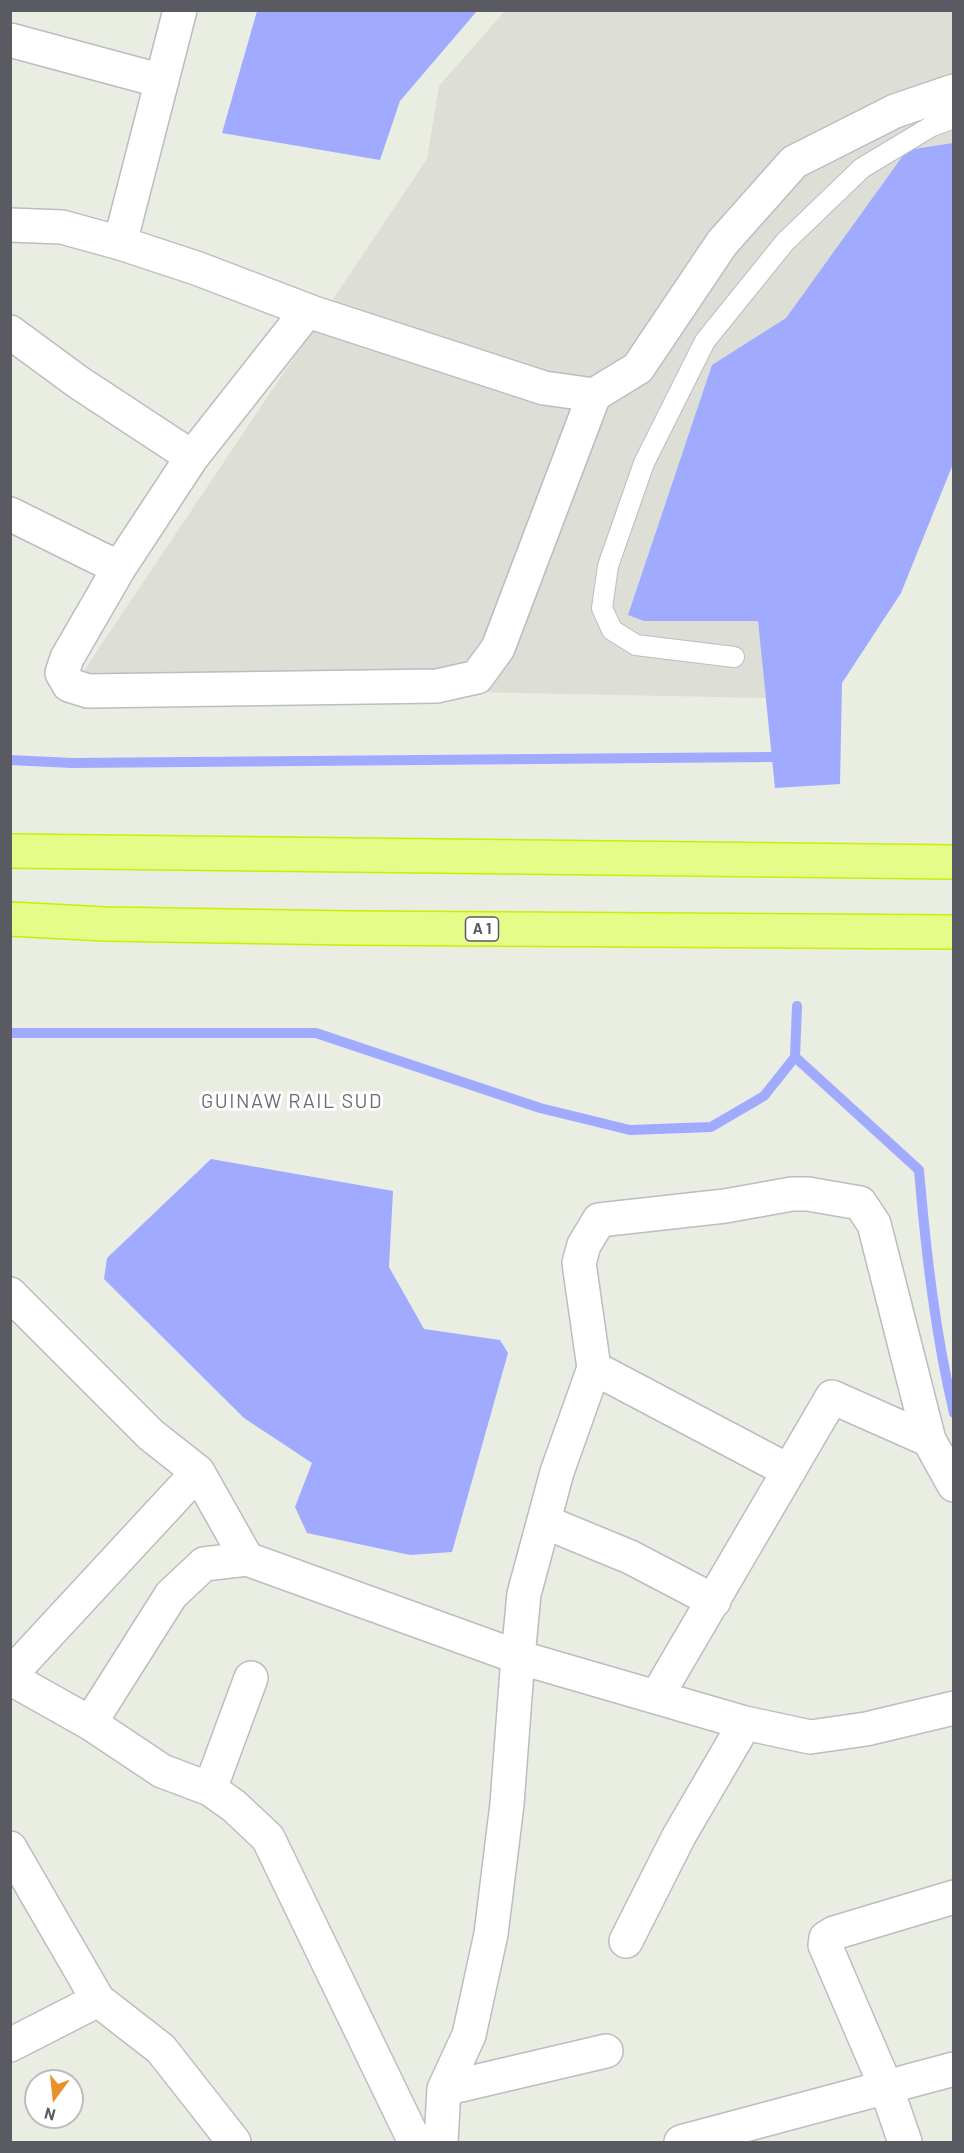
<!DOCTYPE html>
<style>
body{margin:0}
#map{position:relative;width:964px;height:2153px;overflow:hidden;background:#eaede2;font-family:Barlow,sans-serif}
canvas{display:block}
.frame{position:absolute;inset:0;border:12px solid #5a5a63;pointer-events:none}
.north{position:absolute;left:24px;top:2069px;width:60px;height:60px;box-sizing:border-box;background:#fff;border:2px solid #bdbdc1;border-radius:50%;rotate:195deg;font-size:16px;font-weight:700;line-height:24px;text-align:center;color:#5a5a63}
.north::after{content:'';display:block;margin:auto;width:21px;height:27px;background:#e8912c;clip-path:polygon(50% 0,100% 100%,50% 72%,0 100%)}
</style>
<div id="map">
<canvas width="964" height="2153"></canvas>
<div class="frame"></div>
<div class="north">N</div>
</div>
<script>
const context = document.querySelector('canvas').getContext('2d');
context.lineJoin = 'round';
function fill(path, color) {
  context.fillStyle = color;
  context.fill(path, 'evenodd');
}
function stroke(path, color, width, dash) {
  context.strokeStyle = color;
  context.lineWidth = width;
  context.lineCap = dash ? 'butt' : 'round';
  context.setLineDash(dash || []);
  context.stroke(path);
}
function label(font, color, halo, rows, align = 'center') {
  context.font = font + ' Barlow,sans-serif';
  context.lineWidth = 6;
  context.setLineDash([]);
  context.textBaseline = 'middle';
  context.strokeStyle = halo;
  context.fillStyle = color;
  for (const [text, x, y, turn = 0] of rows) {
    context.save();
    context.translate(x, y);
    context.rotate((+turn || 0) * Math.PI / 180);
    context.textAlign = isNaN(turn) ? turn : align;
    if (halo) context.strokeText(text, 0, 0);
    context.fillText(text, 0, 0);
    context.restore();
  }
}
fill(new Path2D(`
 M 505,11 L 953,11 L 953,143 L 907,150 L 786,319 L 712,365 L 644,621 L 758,620 L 766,698 L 75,684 L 427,159 L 439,86 Z`), '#ddded6');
fill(new Path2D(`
 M 257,11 L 257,10 L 477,11 L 400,101 L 380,160 L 222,133 Z
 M 953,143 L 953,464 L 901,593 L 842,683 L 840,784 L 775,788 L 758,621 L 644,621 L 628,615 L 712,365 L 786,318 L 907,150 Z
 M 211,1159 L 393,1191 L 389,1267 L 424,1329 L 500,1340 L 508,1353 L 452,1552 L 410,1555 L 307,1533 L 295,1507 L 312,1463 L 244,1418 L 104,1279 L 107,1258 Z`), '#a0aaff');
stroke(new Path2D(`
 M 10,760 L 72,763 L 772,757
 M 10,1033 L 316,1033 L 540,1108 L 630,1130 L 711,1127 L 764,1096 L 795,1057 L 797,1006
 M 795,1057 L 919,1170 C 926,1252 935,1333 954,1413`), '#a0aaff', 10);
const lane = new Path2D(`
 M 734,657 L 636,645 L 612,630 L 602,608 L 608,566 L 644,463 L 705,341 L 785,242 L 862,168 L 932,126 L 954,118`);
const street = new Path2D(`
 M 10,40 L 162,81
 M 10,225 L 62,227 L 120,243 L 196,268 L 314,313 L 544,388 L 594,395 L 638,368 L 722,243 L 794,162 L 895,111 L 954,91
 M 120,243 L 180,10
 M 307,311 L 192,457 L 119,568 L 67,658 L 62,673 L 69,685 L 88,691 L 437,686 L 477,677 L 498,648 L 594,395
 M 10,332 L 78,382 L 192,457
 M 10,514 L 119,568
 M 10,1294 L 151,1435 L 198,1472 L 247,1559
 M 594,1368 L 789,1471
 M 545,1522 L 630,1557 L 714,1601
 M 10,1675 L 198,1472
 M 10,1678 L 90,1723 L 162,1771 L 210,1789 L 234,1806 L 268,1838 L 415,2142
 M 657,1696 L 832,1397 L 929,1440 L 954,1485
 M 90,1723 L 171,1595 L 204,1564 L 247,1559 L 518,1657 L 524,1594 L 557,1472 L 594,1368 L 579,1263 L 584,1245 L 599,1220 L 725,1206 L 792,1194 L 808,1194 L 860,1203 L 874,1224 L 929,1440
 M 210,1789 L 251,1678
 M 10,1848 L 98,2000 L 161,2049 L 234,2142
 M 626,1941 L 679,1836 L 745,1723
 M 10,2045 L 98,2000
 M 444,2089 L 606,2051
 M 441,2142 L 444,2089 L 469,2035 L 491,1934 L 507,1804 L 518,1657 L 745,1723 L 810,1737 L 866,1729 L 954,1708
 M 681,2142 L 954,2069
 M 905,2142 L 886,2087 L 825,1945 L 826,1938 L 834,1933 L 954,1897`);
const highway = new Path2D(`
 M 10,851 L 954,862
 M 10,919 L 105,924 L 350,928 L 954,932`);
stroke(lane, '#bcbcc3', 22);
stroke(street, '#bcbcc3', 36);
stroke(highway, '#cbee01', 36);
stroke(lane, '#fff', 20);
stroke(street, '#fff', 33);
stroke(highway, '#e5fc89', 33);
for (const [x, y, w] of [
 [482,929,33]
]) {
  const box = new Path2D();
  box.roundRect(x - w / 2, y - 12, w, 24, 4.5);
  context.fillStyle = '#fff';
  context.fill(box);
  stroke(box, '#5a5a63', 1.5);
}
label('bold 15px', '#5a5a63', null, [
 ["A 1",482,929]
]);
context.letterSpacing = '1.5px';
label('20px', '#6b6b75', '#fff', [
 ["GUINAW RAIL SUD",292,1101]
]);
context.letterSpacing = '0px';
</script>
